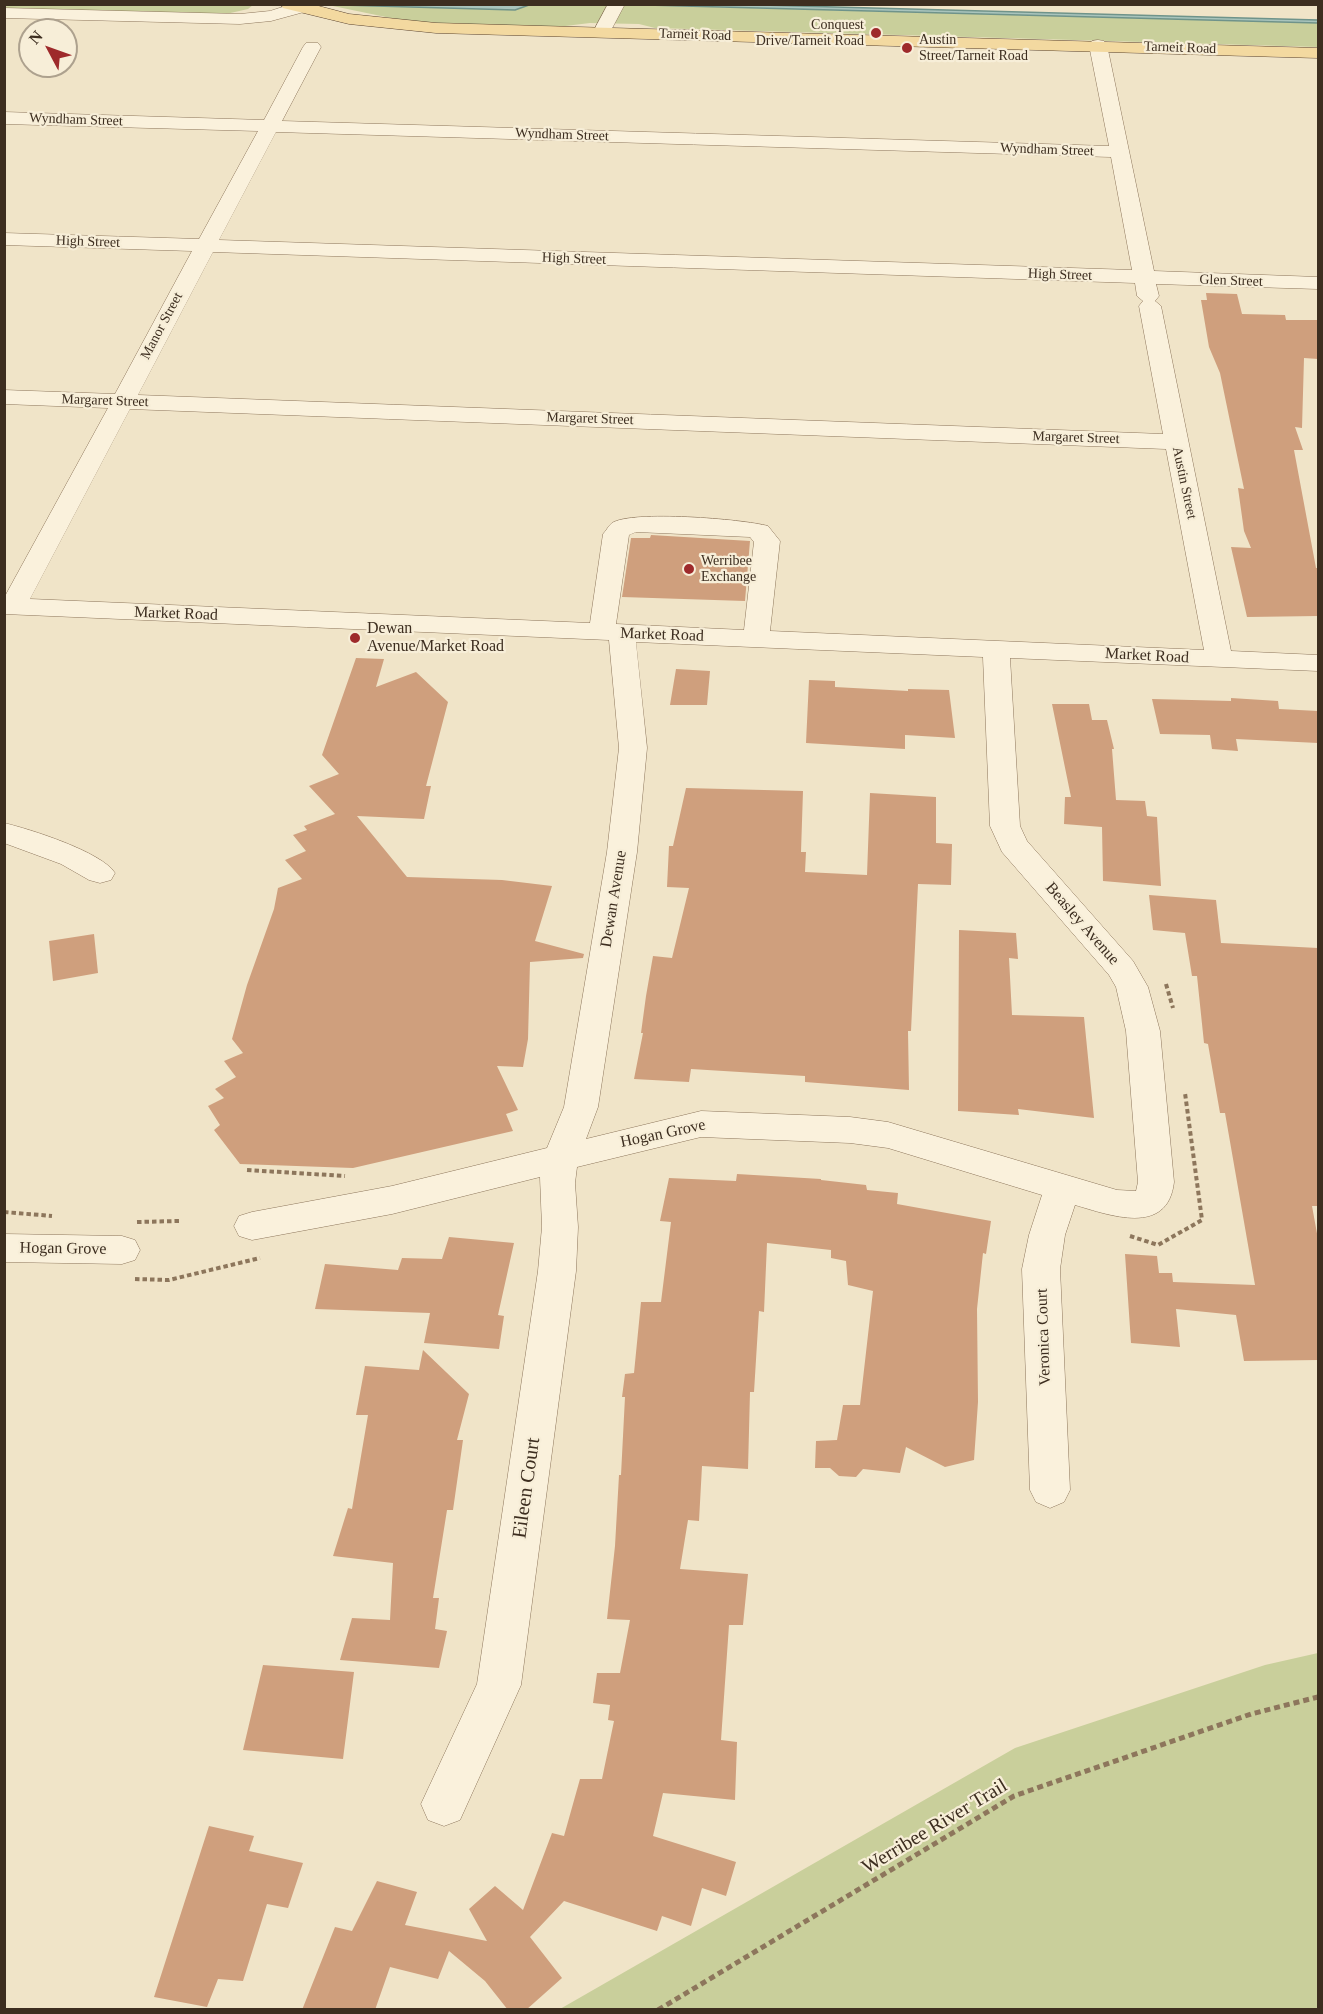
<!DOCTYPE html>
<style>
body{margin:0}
#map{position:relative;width:1323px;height:2014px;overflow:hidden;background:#f0e4c8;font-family:Georgia,serif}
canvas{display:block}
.frame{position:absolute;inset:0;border:6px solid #3d2e20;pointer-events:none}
.north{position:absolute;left:18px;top:18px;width:60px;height:60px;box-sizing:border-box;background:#f7eed8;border:2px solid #ada18e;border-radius:50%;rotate:311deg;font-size:16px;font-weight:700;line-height:24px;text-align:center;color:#3d2e20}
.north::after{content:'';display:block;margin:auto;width:21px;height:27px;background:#9e2a2b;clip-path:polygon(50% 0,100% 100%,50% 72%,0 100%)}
</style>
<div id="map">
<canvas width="1323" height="2014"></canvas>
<div class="frame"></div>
<div class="north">N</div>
</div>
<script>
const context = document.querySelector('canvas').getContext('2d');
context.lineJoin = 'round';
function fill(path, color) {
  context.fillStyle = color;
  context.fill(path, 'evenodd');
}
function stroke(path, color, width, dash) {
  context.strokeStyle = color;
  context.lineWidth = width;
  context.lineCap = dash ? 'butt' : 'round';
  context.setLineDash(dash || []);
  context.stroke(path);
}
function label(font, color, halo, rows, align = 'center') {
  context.font = font + ' Georgia,serif';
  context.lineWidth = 4.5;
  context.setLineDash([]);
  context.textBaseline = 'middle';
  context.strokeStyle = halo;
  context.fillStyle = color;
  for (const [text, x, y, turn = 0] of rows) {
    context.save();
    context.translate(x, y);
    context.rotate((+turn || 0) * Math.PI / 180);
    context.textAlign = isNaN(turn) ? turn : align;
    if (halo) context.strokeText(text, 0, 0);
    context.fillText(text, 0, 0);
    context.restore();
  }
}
fill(new Path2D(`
 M 5,4 L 253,5 L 248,9 L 226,14 L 5,8 Z
 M 603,4 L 1318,23 L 1318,47 L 655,28 L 639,24 L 590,23 L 557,27 L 410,22 L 328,5 Z
 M 1318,1653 L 1318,2009 L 560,2009 L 1015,1748 L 1265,1665 Z`), '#c9cf9b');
const water = new Path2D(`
 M 341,5 L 529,5 L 515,10 Z
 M 646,5 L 761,5 L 1318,20 L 1318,23 Z`);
fill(water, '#a9c4bc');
stroke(water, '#6f938a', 1.5);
fill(new Path2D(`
 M 1206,293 L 1237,294 L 1242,314 L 1285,315 L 1286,320 L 1318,320 L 1318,359 L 1304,358 L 1302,428 L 1295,427 L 1303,450 L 1294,450 L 1316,568 L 1318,568 L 1318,616 L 1247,617 L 1231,547 L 1251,548 L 1244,531 L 1238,488 L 1244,489 L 1220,373 L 1209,347 L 1201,300 L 1207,300 Z
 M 651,535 L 750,541 L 745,601 L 622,597 L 631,538 L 650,538 Z
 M 356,658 L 384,659 L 376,687 L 416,672 L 448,702 L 426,786 L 431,786 L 424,819 L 357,816 L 407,877 L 502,880 L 552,886 L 535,941 L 584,954 L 583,958 L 530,962 L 528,1039 L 523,1067 L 497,1066 L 518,1110 L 506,1114 L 513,1131 L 353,1168 L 240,1164 L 214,1130 L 220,1125 L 208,1106 L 224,1098 L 215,1089 L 236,1077 L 224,1061 L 243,1053 L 232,1039 L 247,985 L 274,909 L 278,888 L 302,879 L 285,860 L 306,851 L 293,835 L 307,830 L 304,826 L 335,814 L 309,786 L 339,774 L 322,755 Z
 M 676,669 L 710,671 L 707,705 L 670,705 Z
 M 809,680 L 835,681 L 835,687 L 908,691 L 908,689 L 949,690 L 955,738 L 905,735 L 905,749 L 806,743 Z
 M 1231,698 L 1278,701 L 1279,709 L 1318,711 L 1318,743 L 1236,739 L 1238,751 L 1212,749 L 1210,735 L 1160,734 L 1152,699 L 1231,701 Z
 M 1052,704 L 1089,704 L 1092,720 L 1107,720 L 1114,749 L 1112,749 L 1116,800 L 1145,801 L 1147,816 L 1157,817 L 1161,886 L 1103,881 L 1102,827 L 1064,824 L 1065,797 L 1071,797 Z
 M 686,788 L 803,791 L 801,852 L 806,852 L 805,872 L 867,875 L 870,793 L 936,797 L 936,843 L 952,844 L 951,885 L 918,884 L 911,1031 L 908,1031 L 909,1090 L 805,1082 L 805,1076 L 691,1069 L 689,1082 L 634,1079 L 643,1033 L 641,1033 L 646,996 L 653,956 L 672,958 L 689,888 L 667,887 L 669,846 L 673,846 Z
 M 1149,895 L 1216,900 L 1221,943 L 1318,948 L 1318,1206 L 1312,1206 L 1318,1239 L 1318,1360 L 1244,1361 L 1236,1315 L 1176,1309 L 1180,1347 L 1131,1343 L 1125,1254 L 1157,1256 L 1159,1273 L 1172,1273 L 1173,1282 L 1255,1285 L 1225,1113 L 1220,1113 L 1208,1044 L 1204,1043 L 1197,976 L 1192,976 L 1185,933 L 1153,930 Z
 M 959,930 L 1016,933 L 1018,959 L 1009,958 L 1012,1015 L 1084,1017 L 1094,1118 L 1018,1109 L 1019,1115 L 958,1111 Z
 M 94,934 L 98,973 L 53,981 L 49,941 Z
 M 737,1174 L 821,1179 L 821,1180 L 866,1185 L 867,1190 L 898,1193 L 897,1204 L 991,1221 L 986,1254 L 983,1253 L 977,1309 L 978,1402 L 974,1460 L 945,1467 L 906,1447 L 900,1473 L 863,1469 L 856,1477 L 839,1476 L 830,1468 L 815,1468 L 816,1441 L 837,1440 L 843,1405 L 860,1405 L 873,1291 L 848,1285 L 846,1261 L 831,1258 L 831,1250 L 767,1243 L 764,1312 L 759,1311 L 754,1392 L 750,1392 L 748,1469 L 702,1466 L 699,1521 L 688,1520 L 680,1569 L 748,1574 L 743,1625 L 729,1625 L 721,1740 L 737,1742 L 735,1800 L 663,1793 L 653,1836 L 736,1862 L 726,1896 L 702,1888 L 691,1926 L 662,1916 L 657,1931 L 564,1901 L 530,1937 L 562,1978 L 526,2010 L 508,2010 L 485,1981 L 449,1951 L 438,1979 L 390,1967 L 375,2010 L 302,2010 L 335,1927 L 352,1931 L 377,1881 L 417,1892 L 405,1925 L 487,1941 L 469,1909 L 495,1886 L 523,1910 L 552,1833 L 564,1836 L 580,1779 L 602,1779 L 614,1721 L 608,1720 L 610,1705 L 593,1703 L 597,1673 L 620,1673 L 630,1620 L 607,1619 L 615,1546 L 619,1475 L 621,1475 L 625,1397 L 622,1397 L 625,1374 L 634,1373 L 641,1302 L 661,1302 L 671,1222 L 660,1221 L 669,1178 L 736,1181 Z
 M 449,1237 L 514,1243 L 498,1315 L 504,1316 L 499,1349 L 424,1343 L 430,1313 L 315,1309 L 325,1264 L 398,1270 L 402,1258 L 442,1259 Z
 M 423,1350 L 469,1394 L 457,1440 L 463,1440 L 453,1510 L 447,1510 L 433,1598 L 439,1598 L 435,1629 L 447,1631 L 439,1668 L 340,1660 L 352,1618 L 390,1620 L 393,1563 L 333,1556 L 348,1508 L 352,1509 L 368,1415 L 356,1415 L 365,1366 L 419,1370 Z
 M 263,1665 L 354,1672 L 343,1759 L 243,1750 Z
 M 209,1826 L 254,1836 L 249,1851 L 303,1863 L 288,1908 L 267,1904 L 243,1981 L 218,1979 L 207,2007 L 154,1997 Z`), '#cf9f7d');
const minor = new Path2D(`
 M 292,4 L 304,4 L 306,8 L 304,12 L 271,21 L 240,24 L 4,18 L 4,8 L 240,14 L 270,11 Z
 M 608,4 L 625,4 L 608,36 L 596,36 L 593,32 Z
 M 1098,40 L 1104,41 L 1107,45 L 1154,271 L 1318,277 L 1318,289 L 1156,284 L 1159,296 L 1155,301 L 1161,306 L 1231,651 L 1318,655 L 1318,671 L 1010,658 L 1020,826 L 1027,841 L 1133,961 L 1148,987 L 1160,1031 L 1174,1182 C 1168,1237 1109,1215 1075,1205 L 1065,1235 L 1060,1269 L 1070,1490 L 1064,1502 L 1050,1508 L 1036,1502 L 1030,1490 L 1022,1269 L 1029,1235 L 1042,1195 L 888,1148 L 850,1143 L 701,1137 L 577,1167 L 575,1183 L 578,1227 L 576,1271 L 521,1685 L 460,1820 L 444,1826 L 428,1820 L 421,1804 L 477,1684 L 538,1271 L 542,1227 L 540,1177 L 392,1214 L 252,1240 L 239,1236 L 234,1226 L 239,1216 L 252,1212 L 392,1186 L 547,1148 L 564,1107 L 607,852 L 619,748 L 609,640 L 4,614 L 4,598 L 108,408 L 4,404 L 4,390 L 115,394 L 192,251 L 4,245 L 4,233 L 199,239 L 258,131 L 4,124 L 4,112 L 264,120 L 303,47 L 306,43 L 318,43 L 321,47 L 282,121 L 1109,146 L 1089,45 L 1092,41 ZM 276,132 L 1111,157 L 1132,270 L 219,240 ZM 213,252 L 1135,283 L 1137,296 L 1143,301 L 1139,306 L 1163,434 L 138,395 ZM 130,409 L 1166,449 L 1204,650 L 770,631 L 780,541 L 768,526 C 743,519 631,510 612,523 C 609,525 606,531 603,534 L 590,623 L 30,599 ZM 636,532 L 750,537 L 754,542 L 744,630 L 616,624 L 629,535 ZM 636,642 L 983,657 L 990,826 L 1002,852 L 1109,975 L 1116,987 L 1126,1031 L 1138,1182 L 1136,1191 L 1117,1190 L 888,1122 L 850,1117 L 701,1111 L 586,1139 L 598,1107 L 637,852 L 647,748 Z
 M 4,823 C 30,829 102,852 115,873 L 111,880 L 100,883 L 89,880 L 61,864 L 4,843 Z
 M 4,1234 L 122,1236 L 135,1240 L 140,1250 L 135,1260 L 122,1264 L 4,1262 Z`);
const major = new Path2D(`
 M 281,4 L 311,4 L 349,14 L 436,23 L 1318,48 L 1318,58 L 436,33 L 349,24 L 283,8 Z`);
stroke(minor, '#8d765c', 1);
stroke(major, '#5b4430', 1);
stroke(new Path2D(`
 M 1166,984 L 1173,1008
 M 247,1170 L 345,1176
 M 4,1212 L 52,1216
 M 137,1222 L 179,1221
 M 1130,1236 L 1158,1245 L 1202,1220 L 1185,1093
 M 135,1279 L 169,1280 L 260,1258`), '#8d765c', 4, [4.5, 3]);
stroke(new Path2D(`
 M 658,2010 L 1014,1796 L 1251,1714 L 1318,1697`), '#8d765c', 5, [6, 4]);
fill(minor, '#faf1dc');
fill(major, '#f3d9a0');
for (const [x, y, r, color] of [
 [876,33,6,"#9e2a2b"],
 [907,48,6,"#9e2a2b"],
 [689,569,6,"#9e2a2b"],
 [355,638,6,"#9e2a2b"]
]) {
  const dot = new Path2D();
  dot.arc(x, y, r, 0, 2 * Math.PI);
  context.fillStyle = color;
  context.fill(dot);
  stroke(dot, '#f7eed8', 2);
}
label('14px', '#3d2e20', '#f7eed8', [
 ["Conquest",864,25,"right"],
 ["Drive/Tarneit Road",864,41,"right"],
 ["Austin",919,40],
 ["Street/Tarneit Road",919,56],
 ["Werribee",701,561],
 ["Exchange",701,577]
], 'left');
label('14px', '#3d2e20', '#f7eed8', [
 ["Tarneit Road",695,35,2],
 ["Tarneit Road",1180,48,2],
 ["Wyndham Street",76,120,2],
 ["Wyndham Street",562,135,2],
 ["Wyndham Street",1047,150,2],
 ["High Street",88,242,2],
 ["High Street",574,259,2],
 ["High Street",1060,275,2],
 ["Glen Street",1231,281,2],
 ["Manor Street",162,326,-62],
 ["Margaret Street",105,401,2],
 ["Margaret Street",590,419,2],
 ["Margaret Street",1076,438,2],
 ["Austin Street",1184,483,78]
]);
label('16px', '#3d2e20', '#f7eed8', [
 ["Market Road",176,614,2],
 ["Market Road",662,635,2],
 ["Market Road",1147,656,3],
 ["Dewan Avenue",614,899,-81],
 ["Beasley Avenue",1082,924,49],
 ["Hogan Grove",663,1134,-12],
 ["Hogan Grove",63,1249,1],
 ["Veronica Court",1044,1337,-92]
]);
label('16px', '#3d2e20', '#f7eed8', [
 ["Dewan",367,629],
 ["Avenue/Market Road",367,647]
], 'left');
label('20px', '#3d2e20', '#f7eed8', [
 ["Eileen Court",527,1488,-82],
 ["Werribee River Trail",935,1827,-31]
]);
</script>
